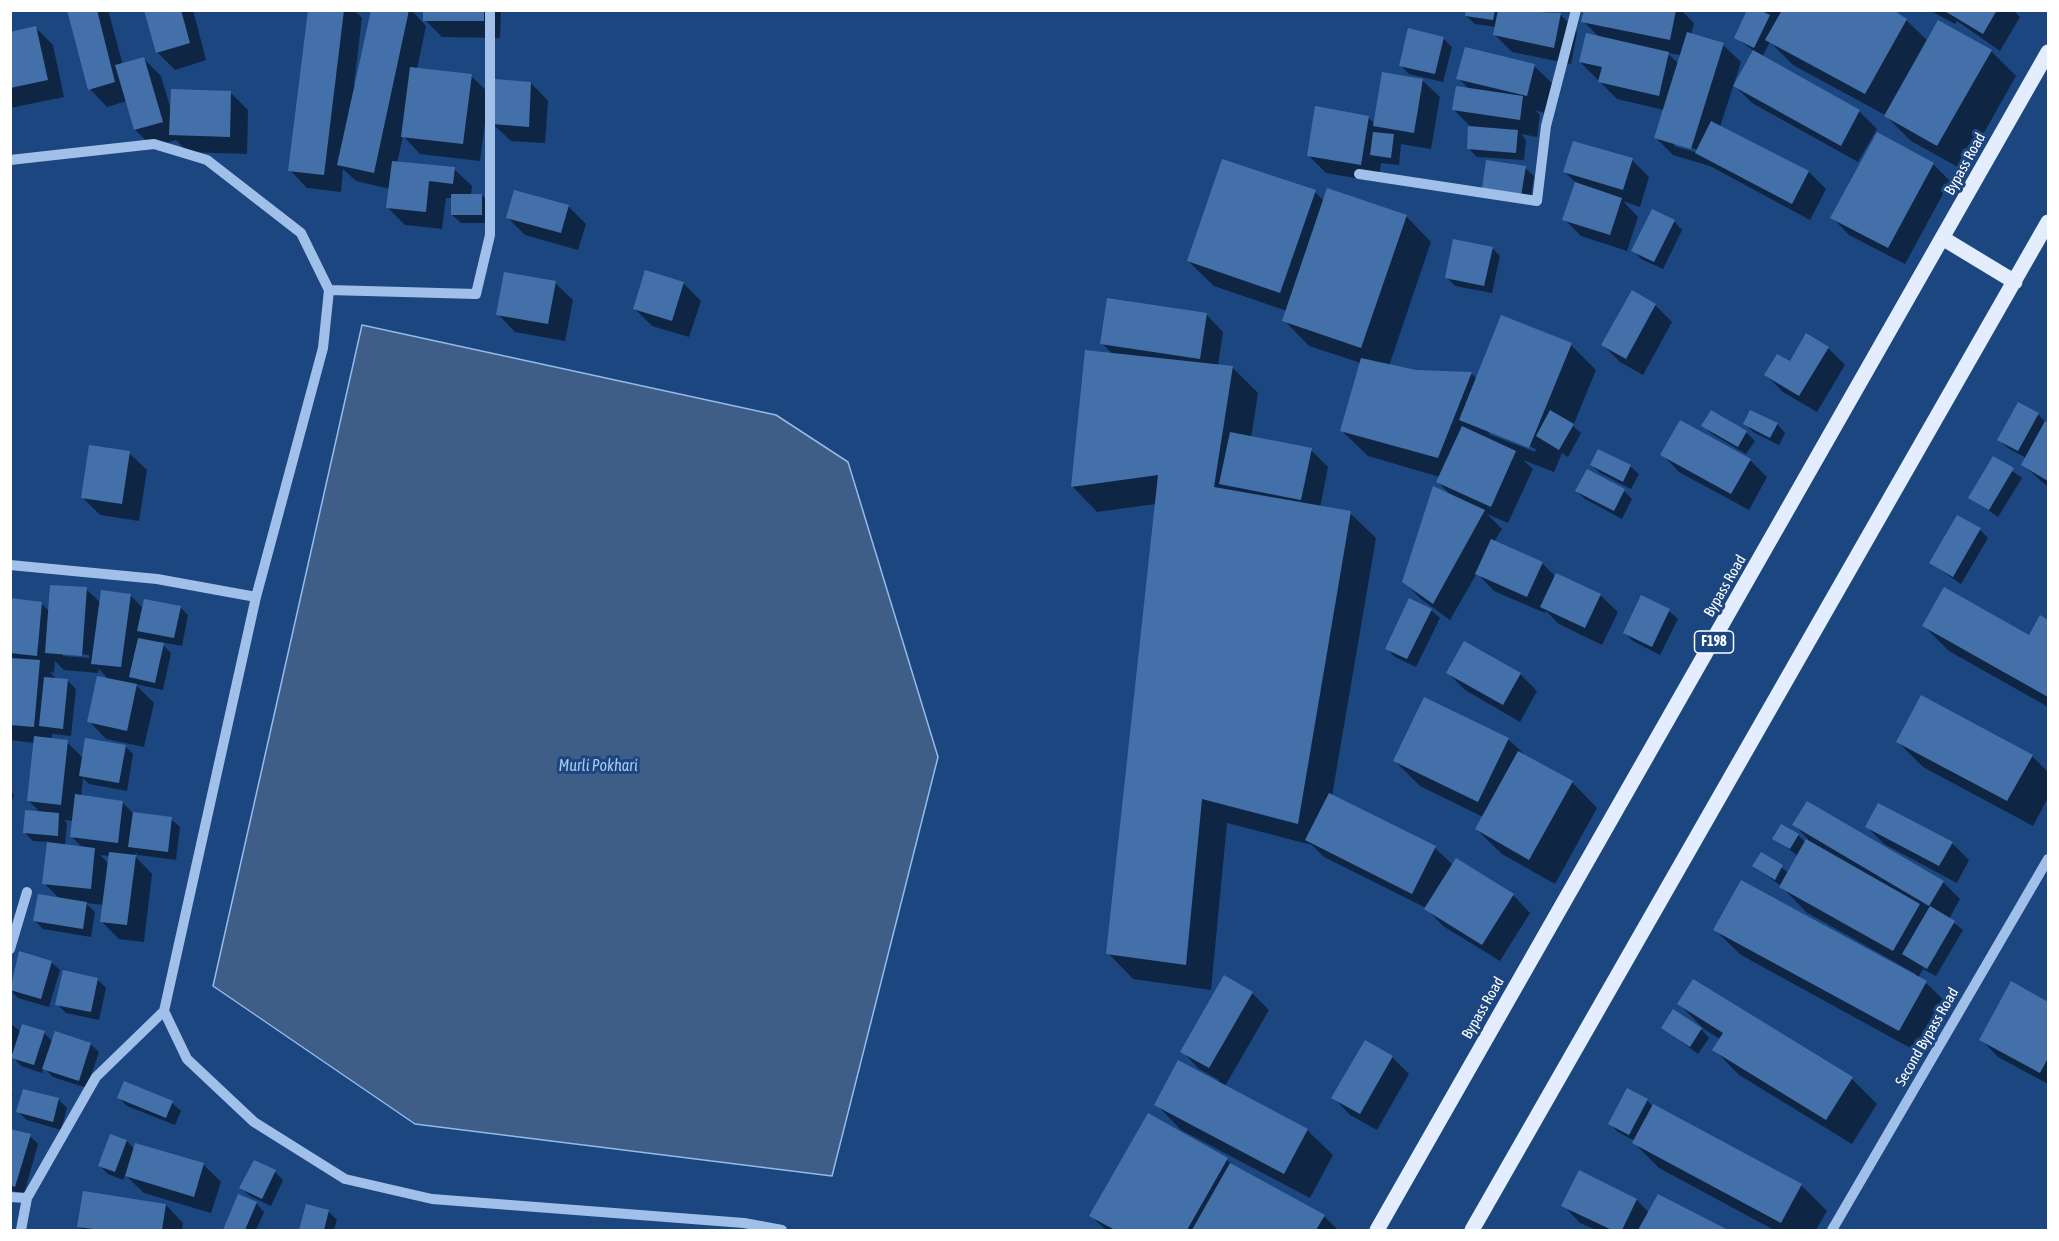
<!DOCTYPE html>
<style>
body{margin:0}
#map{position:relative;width:2059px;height:1241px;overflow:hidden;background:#1c4680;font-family:"Asap Condensed",sans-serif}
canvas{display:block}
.frame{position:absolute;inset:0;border:12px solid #fff;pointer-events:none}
</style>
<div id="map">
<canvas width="2059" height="1241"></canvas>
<div class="frame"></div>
</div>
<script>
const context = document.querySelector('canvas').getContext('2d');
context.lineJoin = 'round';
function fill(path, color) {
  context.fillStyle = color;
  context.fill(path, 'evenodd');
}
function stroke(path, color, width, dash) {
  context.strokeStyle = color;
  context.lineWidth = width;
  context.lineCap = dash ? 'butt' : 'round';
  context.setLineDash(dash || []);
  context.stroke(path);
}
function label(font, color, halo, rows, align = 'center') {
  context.font = font + ' "Asap Condensed",sans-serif';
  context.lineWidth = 6;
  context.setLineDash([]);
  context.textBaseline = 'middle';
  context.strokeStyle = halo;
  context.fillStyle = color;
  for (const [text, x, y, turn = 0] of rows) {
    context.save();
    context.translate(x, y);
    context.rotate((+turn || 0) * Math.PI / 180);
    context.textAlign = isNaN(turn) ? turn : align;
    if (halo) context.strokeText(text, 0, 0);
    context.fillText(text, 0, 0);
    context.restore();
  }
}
const water = new Path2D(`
 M 362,325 L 776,415 L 848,462 L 938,757 L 832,1176 L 415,1124 L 213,986 Z`);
fill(water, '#3e5d87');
stroke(water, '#93bbeb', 1.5);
fill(new Path2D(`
 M 69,10 L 108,10 L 123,65 L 144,59 L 161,76 L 171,110 L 231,93 L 248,110 L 247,154 L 188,152 L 176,140 L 153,147 L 135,130 L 127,101 L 107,107 L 90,89 Z
 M 146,10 L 193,10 L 206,60 L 175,70 L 158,53 Z
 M 309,10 L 354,10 L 362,18 L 354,84 L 356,85 L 372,10 L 411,10 L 426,26 L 417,69 L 471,76 L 489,93 L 480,161 L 420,154 L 403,136 L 397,163 L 454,169 L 472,186 L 471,195 L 482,195 L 490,204 L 490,223 L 461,223 L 452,215 L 452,198 L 446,198 L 442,229 L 405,225 L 388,208 L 390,189 L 356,181 L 343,169 L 341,192 L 307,188 L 290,170 Z
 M 425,10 L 501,10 L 500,38 L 442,37 L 425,20 Z
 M 1467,10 L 1541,10 L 1560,14 L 1577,32 L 1571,64 L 1512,52 L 1495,35 L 1496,27 L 1475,24 L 1466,16 Z
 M 1585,10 L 1681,10 L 1694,23 L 1691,35 L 1723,45 L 1741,62 L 1720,127 L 1809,172 L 1826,189 L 1810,220 L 1710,166 L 1673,155 L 1656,138 L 1664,110 L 1617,99 L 1580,62 L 1599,37 L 1583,21 ZM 1667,53 L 1681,55 L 1679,64 ZM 1674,143 L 1699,150 L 1698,153 L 1674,146 Z
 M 1746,10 L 1889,10 L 1906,20 L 1928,41 L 1991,51 L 2016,76 L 1963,170 L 1911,141 L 1885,115 L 1793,65 L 1770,42 L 1762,57 L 1859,111 L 1877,129 L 1858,162 L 1752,103 L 1735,86 L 1754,51 L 1735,37 L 1748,11 Z
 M 1929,10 L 2013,10 L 2020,17 L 2000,51 L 1957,21 L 1955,24 Z
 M 36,28 L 53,45 L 64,97 L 10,108 L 10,33 Z
 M 1443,38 L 1452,47 L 1443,82 L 1409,74 L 1401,66 Z
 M 1534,66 L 1552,83 L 1544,113 L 1535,110 L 1540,115 L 1537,137 L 1521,134 L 1526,140 L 1524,160 L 1477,157 L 1468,148 L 1470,126 L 1454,110 L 1470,90 L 1458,78 Z
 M 1422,80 L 1440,97 L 1431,149 L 1401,144 L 1399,165 L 1381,163 L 1378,182 L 1326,173 L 1309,156 L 1368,117 L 1375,124 Z
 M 531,83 L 548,101 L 545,143 L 511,141 L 493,124 Z
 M 1632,160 L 1649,177 L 1640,207 L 1623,201 L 1638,217 L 1627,251 L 1581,236 L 1564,219 L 1576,183 L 1565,172 Z
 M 1933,164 L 1950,181 L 1905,264 L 1849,235 L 1832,217 Z
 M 1525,168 L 1534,176 L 1530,203 L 1492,197 Z
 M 1315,192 L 1324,201 L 1406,216 L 1431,242 L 1389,366 L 1416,371 L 1471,373 L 1477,379 L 1571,345 L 1596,370 L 1573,426 L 1581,433 L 1568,457 L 1562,453 L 1554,472 L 1523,460 L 1533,469 L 1508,523 L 1487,514 L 1502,529 L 1494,542 L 1542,563 L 1556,577 L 1600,595 L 1618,612 L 1602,645 L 1559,624 L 1546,611 L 1545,613 L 1494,591 L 1477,573 L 1450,620 L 1421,599 L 1404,582 L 1451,495 L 1438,482 L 1440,477 L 1368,456 L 1342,431 L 1361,363 L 1309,346 L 1284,320 L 1287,311 L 1214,286 L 1188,261 ZM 1489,430 L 1536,449 L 1535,452 L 1489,434 Z
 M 568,206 L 586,224 L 578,250 L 525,235 L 508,218 Z
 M 1674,221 L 1682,230 L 1663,269 L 1641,259 L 1633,250 Z
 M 1492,248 L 1500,256 L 1492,293 L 1455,286 L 1447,278 Z
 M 555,283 L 573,300 L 565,341 L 515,332 L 498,314 Z
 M 683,283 L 701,301 L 689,337 L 652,326 L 635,309 Z
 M 1655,305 L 1672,322 L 1643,375 L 1620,362 L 1603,345 Z
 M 1206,314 L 1223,332 L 1218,366 L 1233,368 L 1258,393 L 1251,438 L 1311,450 L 1328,467 L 1320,508 L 1350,513 L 1376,538 L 1332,796 L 1435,848 L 1453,865 L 1456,860 L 1513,895 L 1530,913 L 1500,961 L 1443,926 L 1426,908 L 1324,857 L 1312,845 L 1227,823 L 1211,990 L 1133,979 L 1108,953 L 1156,504 L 1097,512 L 1072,486 L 1112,354 L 1102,343 Z
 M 1828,348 L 1845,365 L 1817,412 L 1783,392 L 1766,375 Z
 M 1712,412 L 1746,432 L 1755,441 L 1746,454 L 1712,434 L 1703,426 Z
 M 2038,414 L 2048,425 L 2048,487 L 2022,464 L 2026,458 L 2008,448 L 1999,440 Z
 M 1745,424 L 1777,424 L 1785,433 L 1779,445 L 1753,432 Z
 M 129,453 L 147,470 L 139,521 L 100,515 L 83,498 Z
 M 1662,454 L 1750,460 L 1767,477 L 1749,510 L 1679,472 Z
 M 1994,458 L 2022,478 L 1998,517 L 1970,497 Z
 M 1592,465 L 1630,466 L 1639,474 L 1631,489 L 1600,473 Z
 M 1576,491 L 1624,491 L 1632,499 L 1622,519 L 1585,499 Z
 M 1980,530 L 1988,538 L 1961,584 L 1931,563 Z
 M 86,589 L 101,603 L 130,595 L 143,608 L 180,607 L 188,615 L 182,646 L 160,642 L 171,653 L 163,690 L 135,684 L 154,703 L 144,747 L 106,739 L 89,721 L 109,680 L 99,669 L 98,673 L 64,670 L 55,661 L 54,673 L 50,672 L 57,680 L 67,680 L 76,689 L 71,736 L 52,734 L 51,740 L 67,742 L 83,758 L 125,746 L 133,754 L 127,791 L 89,784 L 83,778 L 81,797 L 123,803 L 134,814 L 171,819 L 180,827 L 176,860 L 138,855 L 136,852 L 135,856 L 152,874 L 144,942 L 119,939 L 102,922 L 104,905 L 86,903 L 95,912 L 91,937 L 43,929 L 35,921 L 60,899 L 44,883 L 49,842 L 33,841 L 24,832 L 41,813 L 28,800 L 35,743 L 10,740 L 10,600 L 41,603 L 49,611 ZM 63,653 L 89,655 L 89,658 L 63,656 ZM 64,820 L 73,821 L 71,836 L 83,848 L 65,846 L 67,823 ZM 100,855 L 110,856 L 109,864 Z
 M 1642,597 L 1669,611 L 1678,619 L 1660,655 L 1633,641 L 1625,633 Z
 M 1431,610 L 1440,618 L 1416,667 L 1395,657 L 1386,648 Z
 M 2041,617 L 2048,621 L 2048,707 L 1949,651 L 1924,626 L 2030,637 Z
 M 1448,673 L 1520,674 L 1537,691 L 1520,722 L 1465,690 Z
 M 1508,739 L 1527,757 L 1572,782 L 1597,808 L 1555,884 L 1502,854 L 1476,829 L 1483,817 L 1420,786 L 1395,761 Z
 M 1898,742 L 2032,756 L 2048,772 L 2048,798 L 2033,826 L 1923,767 Z
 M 10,790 L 14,794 L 10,810 Z
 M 1794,825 L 1943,882 L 1960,899 L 1949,919 L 1963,930 L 1936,976 L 1923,969 L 1918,978 L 1926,983 L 1952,1008 L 1925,1056 L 1741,955 L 1715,930 L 1915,976 L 1916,974 L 1806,912 L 1781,886 L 1754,866 L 1761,854 L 1789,873 L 1798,856 L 1774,838 L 1798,835 L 1806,843 L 1808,839 Z
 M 1867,827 L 1952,843 L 1969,860 L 1957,883 L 1884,844 Z
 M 20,953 L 51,962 L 60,970 L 49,1007 L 18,998 L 10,990 Z
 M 64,972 L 98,980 L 106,988 L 99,1020 L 66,1013 L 57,1004 Z
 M 1693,981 L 1852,1079 L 1877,1104 L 1852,1144 L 1739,1075 L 1714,1049 L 1720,1039 L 1704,1029 L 1679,1004 Z
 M 2011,983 L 2048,1004 L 2048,1084 L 1998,1057 L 1981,1039 Z
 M 1252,993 L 1269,1010 L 1225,1086 L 1307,1130 L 1333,1155 L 1310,1198 L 1181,1130 L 1156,1104 L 1218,1082 L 1219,1080 L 1199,1069 L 1182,1051 Z
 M 10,1023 L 21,1032 L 44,1033 L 53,1042 L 90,1044 L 99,1052 L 87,1088 L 53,1077 L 44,1068 L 42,1073 L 21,1066 L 13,1057 L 10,1065 Z
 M 1663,1028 L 1701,1029 L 1709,1038 L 1698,1054 Z
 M 1392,1057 L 1409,1074 L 1377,1130 L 1350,1115 L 1333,1097 Z
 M 125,1083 L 172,1103 L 181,1111 L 175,1125 L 127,1106 L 119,1098 Z
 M 10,1090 L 13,1093 L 10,1103 Z
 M 24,1091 L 59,1100 L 67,1108 L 61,1130 L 27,1120 L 18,1112 Z
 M 1647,1100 L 1653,1107 L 1801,1185 L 1827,1211 L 1816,1230 L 1774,1230 L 1659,1168 L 1634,1143 L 1635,1141 L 1618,1132 L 1610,1124 Z
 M 1149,1115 L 1227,1160 L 1236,1168 L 1324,1216 L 1338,1230 L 1106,1230 L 1091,1216 Z
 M 10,1130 L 30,1136 L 38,1144 L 24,1194 L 10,1190 Z
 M 111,1136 L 127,1141 L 134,1149 L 136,1145 L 204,1165 L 221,1182 L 211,1213 L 144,1193 L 125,1175 L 123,1180 L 108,1174 L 100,1166 Z
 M 275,1172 L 283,1180 L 271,1206 L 250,1196 L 241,1188 Z
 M 1579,1172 L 1637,1200 L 1649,1213 L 1658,1196 L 1725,1230 L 1596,1230 L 1580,1223 L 1563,1205 Z
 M 239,1196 L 256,1203 L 264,1212 L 256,1230 L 224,1230 Z
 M 166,1205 L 183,1223 L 182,1230 L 83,1230 L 79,1226 Z
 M 307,1206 L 329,1212 L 337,1220 L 334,1230 L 301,1230 Z`), '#0007');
fill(new Path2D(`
 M 67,10 L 97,10 L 115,82 L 88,90 Z
 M 144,10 L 181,10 L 190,43 L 156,53 Z
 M 308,10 L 344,10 L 324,175 L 288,171 Z
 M 371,10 L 409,10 L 374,173 L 337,165 Z
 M 423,10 L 484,10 L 484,21 L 423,21 Z
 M 1466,10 L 1495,10 L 1493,20 L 1465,16 Z
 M 1498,10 L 1561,13 L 1554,48 L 1493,35 Z
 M 1584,10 L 1676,10 L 1670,40 L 1581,22 Z
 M 1747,10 L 1760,10 L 1770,15 L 1754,48 L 1734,38 Z
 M 1782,10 L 1893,10 L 1907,19 L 1865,94 L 1765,40 Z
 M 1943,10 L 1997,10 L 1983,34 Z
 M 1938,20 L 1992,50 L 1937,146 L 1884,116 Z
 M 36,26 L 48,80 L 10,88 L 10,32 Z
 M 1408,28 L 1444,37 L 1435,74 L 1399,66 Z
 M 1687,32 L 1724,43 L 1691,149 L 1654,138 Z
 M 1586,33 L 1669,52 L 1659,96 L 1598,82 L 1602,67 L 1579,62 Z
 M 1465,47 L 1535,64 L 1527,96 L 1456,79 Z
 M 1753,50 L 1860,110 L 1841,146 L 1733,86 Z
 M 144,57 L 163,122 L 134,130 L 115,65 Z
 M 410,67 L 472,74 L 463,144 L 401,137 Z
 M 1382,72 L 1423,79 L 1414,133 L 1373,126 Z
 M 495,79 L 531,82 L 529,127 L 492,124 Z
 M 1456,86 L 1523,96 L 1520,120 L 1452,110 Z
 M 171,89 L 231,91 L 230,137 L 169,135 Z
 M 1315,106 L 1369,116 L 1361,165 L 1307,156 Z
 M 1711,121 L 1809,171 L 1792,204 L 1695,153 Z
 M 1468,126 L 1518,130 L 1516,153 L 1467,149 Z
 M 1373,132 L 1394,134 L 1391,158 L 1370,155 Z
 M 1877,132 L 1934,163 L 1888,248 L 1830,218 Z
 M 1573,141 L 1633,158 L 1623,190 L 1563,172 Z
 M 1222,159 L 1316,190 L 1280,293 L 1187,261 Z
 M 1486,160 L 1526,166 L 1521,196 L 1482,189 Z
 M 392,161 L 455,167 L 453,184 L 429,181 L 426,212 L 386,208 Z
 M 1575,182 L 1622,198 L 1610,235 L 1562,220 Z
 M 1327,188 L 1407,215 L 1361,348 L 1282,321 Z
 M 514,190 L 569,205 L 561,233 L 506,218 Z
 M 451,194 L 482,194 L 482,215 L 451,215 Z
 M 1652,209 L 1675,220 L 1654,262 L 1631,251 Z
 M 1453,239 L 1493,247 L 1484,286 L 1445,278 Z
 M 645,270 L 684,282 L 672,321 L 633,309 Z
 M 504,272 L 556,281 L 548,324 L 496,315 Z
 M 1632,290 L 1656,304 L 1626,359 L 1601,345 Z
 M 1107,298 L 1207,313 L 1200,359 L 1100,344 Z
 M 1501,315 L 1572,343 L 1529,448 L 1459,420 Z
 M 1806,333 L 1829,347 L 1799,396 L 1764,375 L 1777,354 L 1790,361 Z
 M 1085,350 L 1233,366 L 1214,487 L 1351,511 L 1298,824 L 1202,799 L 1186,965 L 1106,954 L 1158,475 L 1071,487 Z
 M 1361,358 L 1416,370 L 1472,372 L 1438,458 L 1340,431 Z
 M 2018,402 L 2039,413 L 2018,451 L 1997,440 Z
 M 1550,410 L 1574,424 L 1559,450 L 1536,436 Z
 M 1711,410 L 1747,431 L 1738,447 L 1701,426 Z
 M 1750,410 L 1778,423 L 1770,438 L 1743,424 Z
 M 1680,420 L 1751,459 L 1731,494 L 1660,455 Z
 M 2045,421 L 2048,423 L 2048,481 L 2021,465 Z
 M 1462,426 L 1516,451 L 1491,507 L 1436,482 Z
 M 1230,432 L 1312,448 L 1301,500 L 1219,484 Z
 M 89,445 L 130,451 L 122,504 L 81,498 Z
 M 1598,449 L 1631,465 L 1623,482 L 1590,465 Z
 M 1993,456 L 2014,468 L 1989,510 L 1968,498 Z
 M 1587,469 L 1625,489 L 1614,511 L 1575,491 Z
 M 1433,486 L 1485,510 L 1433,604 L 1402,582 Z
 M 1957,515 L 1981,528 L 1953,577 L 1929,563 Z
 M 1491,539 L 1543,562 L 1527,597 L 1475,574 Z
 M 1556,573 L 1601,594 L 1585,628 L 1540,607 Z
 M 50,585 L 87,587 L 82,656 L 45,653 Z
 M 1944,587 L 2029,635 L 2040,615 L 2048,620 L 2048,697 L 1922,626 Z
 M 101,590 L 131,594 L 121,667 L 91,664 Z
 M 1641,595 L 1670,609 L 1652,647 L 1623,633 Z
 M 10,598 L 42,602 L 37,656 L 10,653 Z
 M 1409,598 L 1432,609 L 1407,659 L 1385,649 Z
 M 144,599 L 181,606 L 174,638 L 137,631 Z
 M 138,638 L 164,643 L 155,683 L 129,677 Z
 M 1464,641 L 1521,673 L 1503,705 L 1446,673 Z
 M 10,658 L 40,660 L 34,727 L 10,725 Z
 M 97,676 L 137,684 L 127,731 L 87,722 Z
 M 44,677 L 68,679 L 63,729 L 39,726 Z
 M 1921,695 L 2033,755 L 2007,801 L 1896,742 Z
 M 1424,697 L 1509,738 L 1478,802 L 1393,761 Z
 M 34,736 L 68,740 L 61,805 L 27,801 Z
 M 85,738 L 126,745 L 119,783 L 79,776 Z
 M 1518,751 L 1573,781 L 1529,860 L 1475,829 Z
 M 1329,793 L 1436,846 L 1412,894 L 1305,840 Z
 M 75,794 L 123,801 L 118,843 L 70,837 Z
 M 1807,801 L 1944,881 L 1929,906 L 1792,825 Z
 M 1878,803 L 1953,842 L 1939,866 L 1865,827 Z
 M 25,810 L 59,813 L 58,836 L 23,833 Z
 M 133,812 L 172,817 L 168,852 L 128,847 Z
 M 1781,824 L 1799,834 L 1790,849 L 1772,839 Z
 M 1806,839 L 1920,904 L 1893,951 L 1779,887 Z
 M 47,842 L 95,848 L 91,889 L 42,884 Z
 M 109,852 L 136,855 L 127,925 L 100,922 Z
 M 1761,852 L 1783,865 L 1775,880 L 1752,866 Z
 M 1456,858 L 1514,894 L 1482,945 L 1424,909 Z
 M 1741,880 L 1927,981 L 1899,1031 L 1713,930 Z
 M 38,894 L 87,902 L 83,929 L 33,921 Z
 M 1930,906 L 1955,921 L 1927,969 L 1902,954 Z
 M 19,951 L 52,961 L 41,999 L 10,990 Z
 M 63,970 L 98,978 L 91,1012 L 55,1005 Z
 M 1224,975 L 1253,992 L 1209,1068 L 1180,1052 Z
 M 1693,979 L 1853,1077 L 1826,1120 L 1712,1050 L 1723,1033 L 1677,1004 Z
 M 2011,981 L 2048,1002 L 2048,1058 L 2040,1073 L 1979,1040 Z
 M 1673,1009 L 1702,1028 L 1690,1047 L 1661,1028 Z
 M 22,1024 L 45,1031 L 34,1065 L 11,1058 Z
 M 55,1031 L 91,1043 L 79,1081 L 42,1069 Z
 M 1365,1040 L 1393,1056 L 1360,1114 L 1331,1098 Z
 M 1178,1060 L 1308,1129 L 1284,1174 L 1154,1105 Z
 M 124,1081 L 173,1101 L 166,1118 L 117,1098 Z
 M 1627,1088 L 1648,1099 L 1629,1135 L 1608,1124 Z
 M 23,1089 L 59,1098 L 53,1122 L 16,1112 Z
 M 1653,1104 L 1802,1184 L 1781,1223 L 1632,1143 Z
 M 1148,1113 L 1228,1158 L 1187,1230 L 1115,1230 L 1089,1216 Z
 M 10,1129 L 31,1134 L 15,1187 L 10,1185 Z
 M 110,1134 L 127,1140 L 115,1172 L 98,1166 Z
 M 135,1143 L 204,1163 L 194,1197 L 125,1176 Z
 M 254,1160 L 276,1170 L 262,1199 L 239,1188 Z
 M 1230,1163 L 1325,1215 L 1316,1230 L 1192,1230 Z
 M 1579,1170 L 1637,1199 L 1622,1230 L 1612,1230 L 1561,1206 Z
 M 83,1191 L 166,1204 L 162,1230 L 102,1230 L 77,1227 Z
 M 238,1194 L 257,1202 L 245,1230 L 223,1230 Z
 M 1658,1194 L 1728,1230 L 1638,1230 Z
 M 306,1204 L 329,1210 L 324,1230 L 299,1230 Z`), '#4470aa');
stroke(new Path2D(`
 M 10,160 L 154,144 L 207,160 L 301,233 L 329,290 L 323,348 L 256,597 L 164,1011 L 187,1059 L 254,1122 L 345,1179 L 432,1199 L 744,1223 L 782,1230
 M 1359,174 L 1537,201 L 1546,126 L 1576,10
 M 329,290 L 476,294 L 490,235 L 490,10
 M 10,565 L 157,579 L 256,597
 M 10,949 L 27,892
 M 10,1197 L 27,1198 L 96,1077 L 164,1011
 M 21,1230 L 27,1198
 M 1832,1230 L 2048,859`), '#a0c0e9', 10);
stroke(new Path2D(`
 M 1944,239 L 2015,282
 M 1377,1230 L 2048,52
 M 1472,1230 L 2048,222`), '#e3edfe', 15);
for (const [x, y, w] of [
 [1714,642,39]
]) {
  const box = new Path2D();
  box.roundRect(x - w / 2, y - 11, w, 22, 4.5);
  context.fillStyle = '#1c4680';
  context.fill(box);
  stroke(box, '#fff', 1.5);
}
label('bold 14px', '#fff', null, [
 ["F198",1714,642]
]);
label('15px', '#fff', '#1c4680', [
 ["Bypass Road",1965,164,-61],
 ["Bypass Road",1725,586,-60],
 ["Bypass Road",1483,1008,-60],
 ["Second Bypass Road",1927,1037,-60]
]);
label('italic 16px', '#abcaf1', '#1c4680', [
 ["Murli Pokhari",598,766]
]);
</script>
